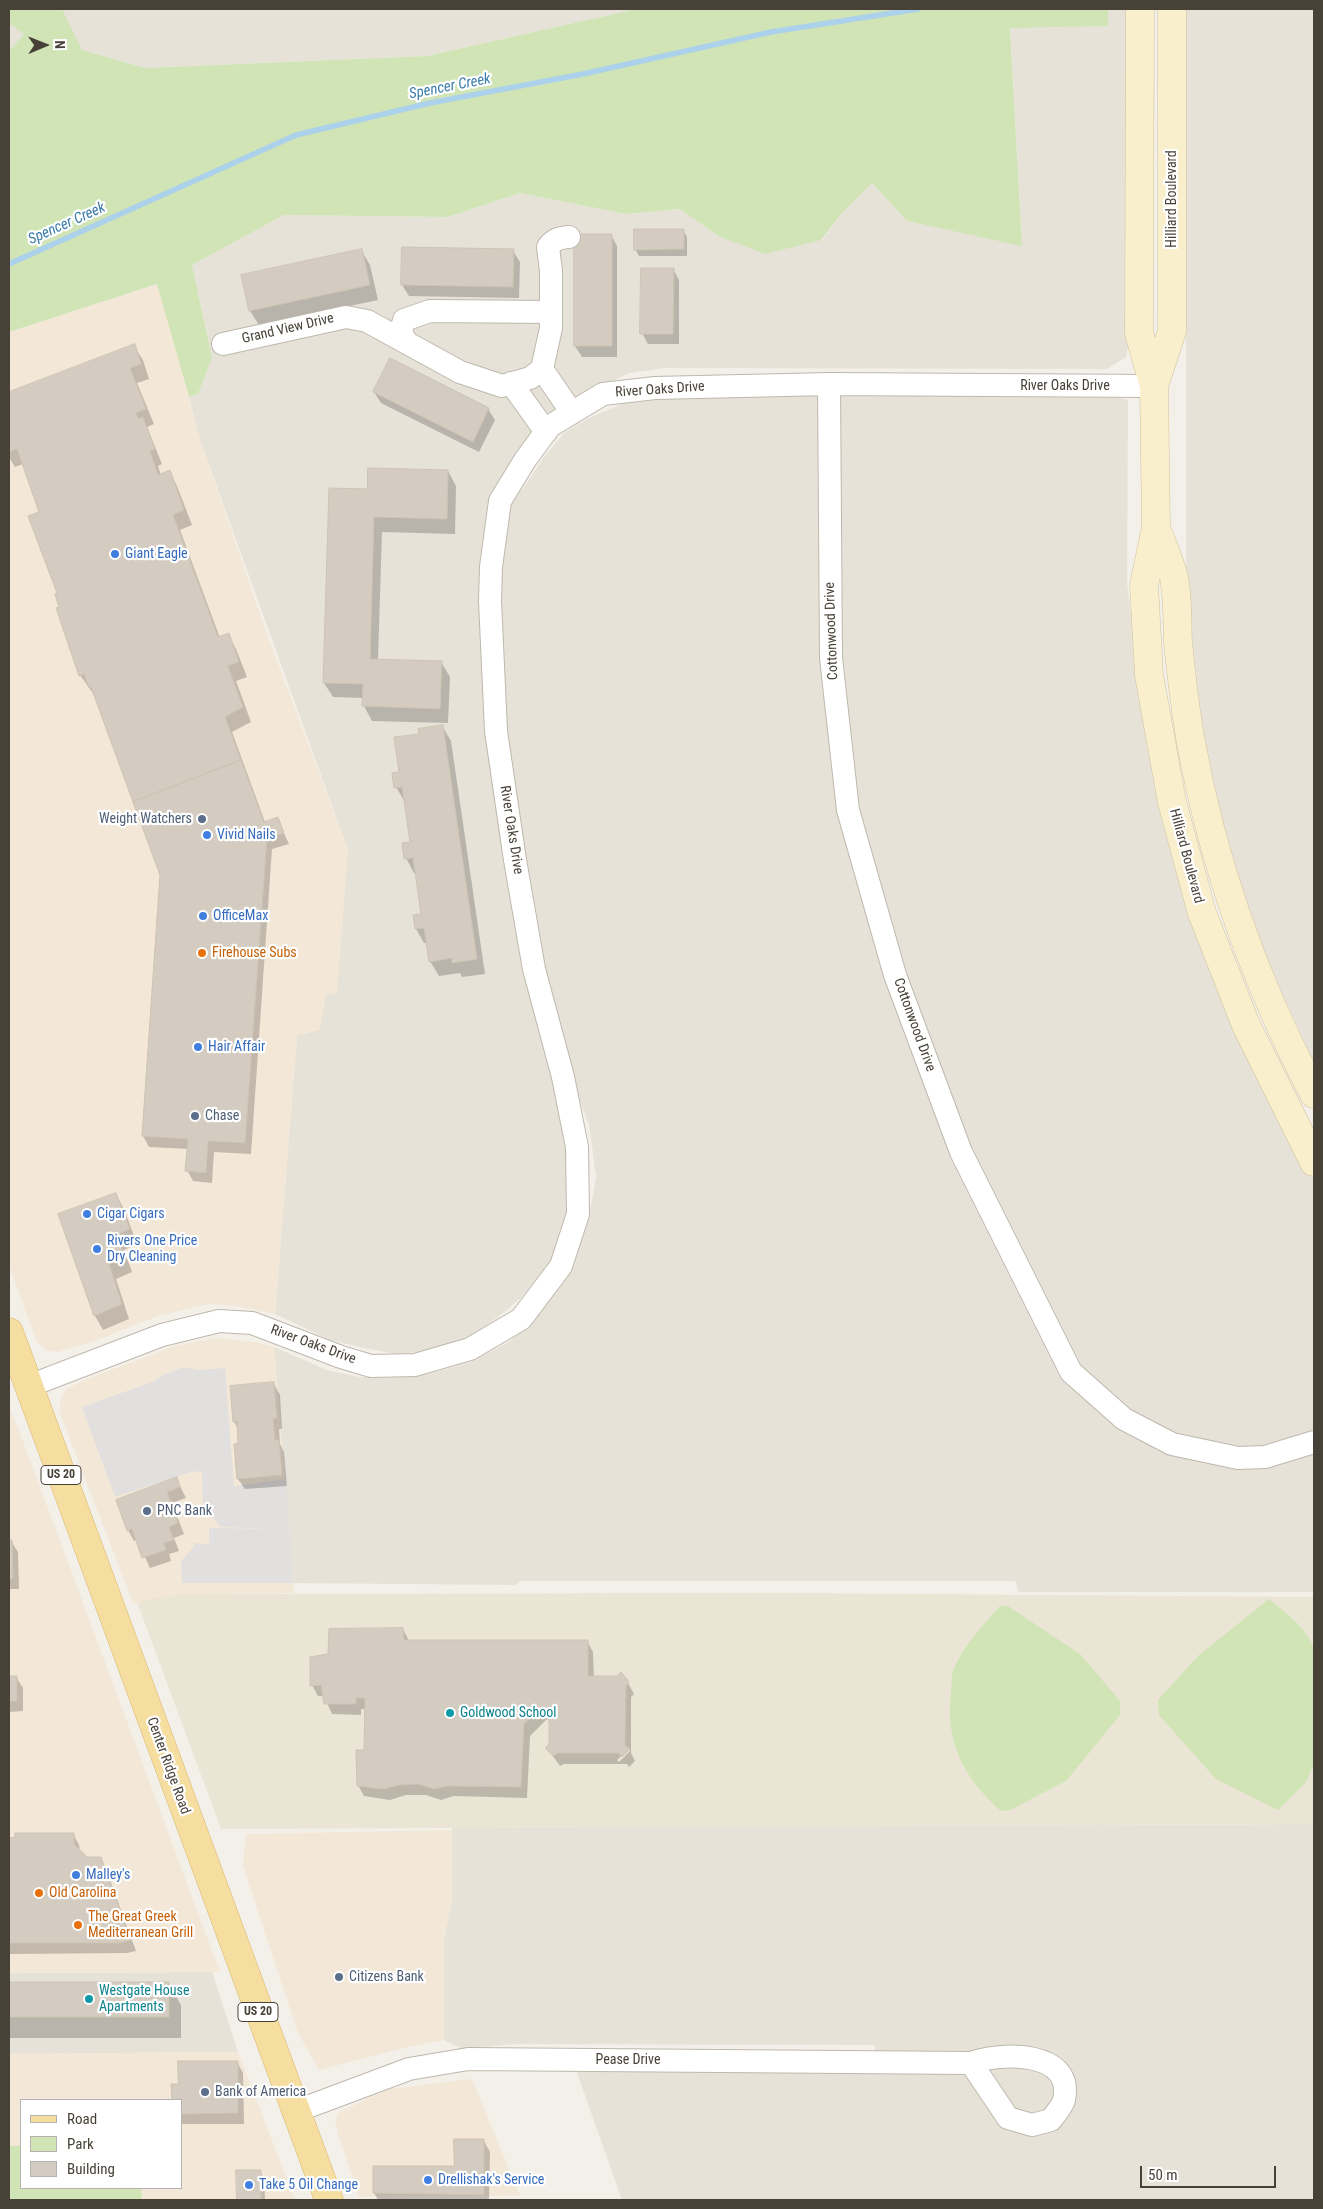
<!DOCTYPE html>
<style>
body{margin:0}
#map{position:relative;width:1323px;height:2209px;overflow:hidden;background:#f3f0ea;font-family:"Roboto Condensed",sans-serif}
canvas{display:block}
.frame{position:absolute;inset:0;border:10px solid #474138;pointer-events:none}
.legend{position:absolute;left:20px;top:2099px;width:162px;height:90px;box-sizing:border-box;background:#fff;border:1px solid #b5b3af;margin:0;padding:6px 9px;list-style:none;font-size:15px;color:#474138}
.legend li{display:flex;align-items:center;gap:10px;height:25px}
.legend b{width:25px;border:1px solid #b5b3af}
.north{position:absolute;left:20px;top:20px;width:50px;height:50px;-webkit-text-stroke:4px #fff;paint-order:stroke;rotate:89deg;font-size:14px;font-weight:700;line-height:20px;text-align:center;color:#474138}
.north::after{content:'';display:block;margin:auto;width:18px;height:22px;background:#474138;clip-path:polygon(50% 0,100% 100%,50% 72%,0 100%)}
.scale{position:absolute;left:1140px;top:2166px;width:136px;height:22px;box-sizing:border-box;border:2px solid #474138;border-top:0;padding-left:6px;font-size:15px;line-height:18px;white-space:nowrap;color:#474138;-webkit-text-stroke:4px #fff;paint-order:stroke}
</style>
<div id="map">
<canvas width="1323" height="2209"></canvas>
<div class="frame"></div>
<ul class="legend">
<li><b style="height:6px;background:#f6dda0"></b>Road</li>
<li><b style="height:14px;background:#d0e4b6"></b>Park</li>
<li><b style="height:14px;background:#d4ccc0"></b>Building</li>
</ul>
<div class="north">N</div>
<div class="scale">50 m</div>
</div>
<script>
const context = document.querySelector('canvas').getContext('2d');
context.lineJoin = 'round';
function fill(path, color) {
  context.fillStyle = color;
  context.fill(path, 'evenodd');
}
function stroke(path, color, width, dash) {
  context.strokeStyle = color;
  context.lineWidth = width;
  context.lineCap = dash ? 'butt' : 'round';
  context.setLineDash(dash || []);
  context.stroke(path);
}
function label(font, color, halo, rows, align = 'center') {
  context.font = font + ' "Roboto Condensed",sans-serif';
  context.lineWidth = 4.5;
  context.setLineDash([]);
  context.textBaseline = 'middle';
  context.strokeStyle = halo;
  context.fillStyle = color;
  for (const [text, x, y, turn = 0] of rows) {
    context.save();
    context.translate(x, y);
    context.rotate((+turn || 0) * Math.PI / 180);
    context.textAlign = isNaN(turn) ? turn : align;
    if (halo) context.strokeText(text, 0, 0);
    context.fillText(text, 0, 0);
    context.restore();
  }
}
fill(new Path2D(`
 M 9,9 L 636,9 L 427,56 L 145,68 L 25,34 L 9,51 Z
 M 1108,9 L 1132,9 L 1131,329 L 1126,357 L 1107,369 L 665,368 L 630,373 L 586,393 L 523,443 L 502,477 L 522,490 L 544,457 L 565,432 L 589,418 L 641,396 L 1102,393 L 1128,400 L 1127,582 L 1148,750 L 1187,899 L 1314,1166 L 1314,1592 L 1019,1592 L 1015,1581 L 521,1581 L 515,1585 L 293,1583 L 274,1347 L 327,1370 L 359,1377 L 388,1378 L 429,1374 L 471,1362 L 510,1341 L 541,1307 L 574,1262 L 589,1218 L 596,1177 L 589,1124 L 579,1099 L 563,1114 L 572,1185 L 557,1253 L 520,1299 L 484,1328 L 447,1349 L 397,1354 L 364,1348 L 330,1340 L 275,1314 L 297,1036 L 348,850 L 200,440 L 189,397 L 198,394 L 212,358 L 192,265 L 284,215 L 448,217 L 520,193 L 626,214 L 680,209 L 718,236 L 822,240 L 842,213 L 872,183 L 907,221 L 1022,245 L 1010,27 L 1108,26 Z
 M 1186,9 L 1314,9 L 1314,1063 L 1263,952 L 1241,890 L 1215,799 L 1197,692 L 1186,585 Z
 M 1314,1824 L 1314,2200 L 622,2200 L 576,2070 L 875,2070 L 875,2045 L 514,2044 L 463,2049 L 444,2040 L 444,1939 L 452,1898 L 452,1828 Z
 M 212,1972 L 238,2052 L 9,2054 L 9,1973 Z`), '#e7e2d8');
fill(new Path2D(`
 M 158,284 L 200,440 L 267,634 L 348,850 L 337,993 L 326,995 L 320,1030 L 297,1036 L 275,1314 L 236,1306 L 208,1304 L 158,1316 L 95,1341 L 57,1352 L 46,1350 L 37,1342 L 9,1266 L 9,332 Z
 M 215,1338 L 256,1342 L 274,1347 L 294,1593 L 180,1594 L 133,1603 L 59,1411 L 62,1396 L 65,1390 L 82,1381 L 175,1346 Z
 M 9,1407 L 20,1433 L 220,1972 L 9,1973 Z
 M 452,1830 L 452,1898 L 444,1939 L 444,2040 L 408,2047 L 319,2070 L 298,2033 L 243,1866 L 246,1834 Z
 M 238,2052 L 295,2200 L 142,2200 L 141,2188 L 181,2188 L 181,2100 L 21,2100 L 21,2146 L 9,2146 L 9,2054 Z
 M 472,2079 L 520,2196 L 359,2197 L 338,2134 L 335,2120 L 339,2112 L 389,2089 Z
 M 381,2198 L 520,2199 L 520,2200 L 361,2199 Z`), '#f3e7d7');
fill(new Path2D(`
 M 788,1593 L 1314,1597 L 1314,1824 L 221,1829 L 137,1602 L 180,1594 Z`), '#ebe5d5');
fill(new Path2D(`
 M 9,9 L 62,9 L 82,50 L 145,68 L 427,56 L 636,9 L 1108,9 L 1108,26 L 1010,28 L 1022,246 L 907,221 L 872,183 L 842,213 L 821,240 L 765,254 L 718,236 L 680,209 L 626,214 L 520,193 L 448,217 L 284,215 L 192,265 L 212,358 L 198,394 L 189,397 L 157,284 L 9,332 L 9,51 L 24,34 L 9,23 Z
 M 1269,1599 C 1286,1613 1307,1628 1314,1649 L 1314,1764 L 1306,1782 L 1278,1810 L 1216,1779 L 1159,1715 L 1158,1700 L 1198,1656 Z
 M 1000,1606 L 1008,1606 L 1080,1654 L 1120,1701 L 1120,1715 L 1066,1781 L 1010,1810 L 1001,1811 C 965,1779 945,1744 951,1694 C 952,1686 951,1675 954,1668 C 965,1644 983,1625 1000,1606 Z
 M 9,2146 L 21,2146 L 21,2188 L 141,2188 L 142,2200 L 9,2200 Z`), '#d0e4b6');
fill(new Path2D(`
 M 184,1367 L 199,1370 L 225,1368 L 234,1486 L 286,1479 L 293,1583 L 182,1583 L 181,1561 L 192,1549 L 195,1543 L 209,1544 L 209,1528 L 284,1529 L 220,1527 L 203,1505 L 202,1471 L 191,1472 L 115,1497 L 82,1407 L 152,1382 L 165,1374 Z`), '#e2e0de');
fill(new Path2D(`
 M 683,230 L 687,237 L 687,256 L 639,256 L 635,249 Z
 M 611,235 L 617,246 L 617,357 L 582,357 L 575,346 Z
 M 361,250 L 370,265 L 378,300 L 259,325 L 250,311 Z
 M 513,251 L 520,262 L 519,298 L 409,296 L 402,285 Z
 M 673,269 L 679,280 L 679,344 L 648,344 L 642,333 Z
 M 134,346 L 143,360 L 149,379 L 137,383 L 154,424 L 147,427 L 162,464 L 158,466 L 161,475 L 169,471 L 177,486 L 192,525 L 180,530 L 220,638 L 228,634 L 236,649 L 247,677 L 236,681 L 251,722 L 232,732 L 265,822 L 277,819 L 289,844 L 272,849 L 251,1154 L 214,1152 L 212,1183 L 193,1181 L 187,1170 L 189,1149 L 149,1147 L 143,1136 L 161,875 L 97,699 L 80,675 L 61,607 L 40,513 L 23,464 L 15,467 L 9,457 L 9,393 Z
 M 374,392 L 488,409 L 495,420 L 479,452 L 381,403 Z
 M 448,471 L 456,486 L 455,534 L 382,532 L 378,660 L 441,662 L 450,677 L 448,723 L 372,721 L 364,706 L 364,698 L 333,697 L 324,683 L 368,491 Z
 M 442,726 L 451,741 L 485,974 L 462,977 L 460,973 L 439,976 L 430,961 L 427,943 L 424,943 L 416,929 L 423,915 L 416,873 L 414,873 L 406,858 L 411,843 L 405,802 L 396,787 L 420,735 Z
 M 116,1194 L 124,1209 L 137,1244 L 124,1250 L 132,1272 L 116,1279 L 129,1319 L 103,1330 L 95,1316 L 59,1215 Z
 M 274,1384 L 280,1395 L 282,1429 L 279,1429 L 280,1444 L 284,1452 L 287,1486 L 245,1489 L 238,1479 L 238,1429 L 234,1421 Z
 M 176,1478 L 186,1498 L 172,1503 L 184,1534 L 174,1538 L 179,1551 L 169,1554 L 171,1561 L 150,1568 L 137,1540 L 134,1541 L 128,1530 Z
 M 9,1541 L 11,1541 L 18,1552 L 19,1589 L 9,1589 Z
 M 403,1629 L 409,1641 L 587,1641 L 593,1652 L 594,1678 L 628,1683 L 634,1694 L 631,1697 L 631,1753 L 635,1761 L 629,1767 L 627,1764 L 564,1764 L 560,1766 L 547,1748 L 550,1745 L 551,1722 L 547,1719 L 530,1736 L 527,1798 L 454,1796 L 441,1800 L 426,1795 L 406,1795 L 390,1800 L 364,1796 L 358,1785 L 365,1751 L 366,1709 L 361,1709 L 361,1715 L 332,1714 L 324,1696 L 318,1696 L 312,1685 L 330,1655 ZM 630,1748 L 630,1751 L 619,1762 L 617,1760 Z
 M 9,1677 L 16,1677 L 23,1688 L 23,1711 L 9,1712 Z
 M 73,1834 L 79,1845 L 80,1851 L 86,1858 L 100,1858 L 106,1869 L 136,1951 L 127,1953 L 9,1954 L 9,1839 Z
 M 9,1983 L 168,1983 L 181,2005 L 181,2038 L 9,2038 Z
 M 237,2062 L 243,2073 L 244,2124 L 181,2124 L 181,2100 L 173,2100 L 173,2085 L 179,2085 Z
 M 484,2141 L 490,2152 L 489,2200 L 378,2200 L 374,2193 L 455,2168 Z
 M 238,2171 L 260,2171 L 264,2178 L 265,2200 L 238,2200 Z`), '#0003');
stroke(new Path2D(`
 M 9,264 L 296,135 L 430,103 L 583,74 L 771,32 L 918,9`), '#abd1eb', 5.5);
const building = new Path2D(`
 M 634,229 L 684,229 L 684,249 L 634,250 Z
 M 574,234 L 612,234 L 612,346 L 574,346 Z
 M 402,247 L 514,249 L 513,287 L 401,285 Z
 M 362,249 L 370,285 L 249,311 L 241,275 Z
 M 641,268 L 674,268 L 673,334 L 640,334 Z
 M 135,344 L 141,364 L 130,368 L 146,409 L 136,413 L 138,419 L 143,417 L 155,449 L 150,451 L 158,475 L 170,470 L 184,510 L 173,515 L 218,637 L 229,633 L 239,662 L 228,666 L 243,707 L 225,717 L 241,760 L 133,802 L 91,687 L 89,688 L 84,674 L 79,676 L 56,608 L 59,607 L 55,594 L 57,593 L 28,516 L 39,512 L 17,449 L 9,452 L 9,392 Z
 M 390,358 L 489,408 L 473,442 L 373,392 Z
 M 368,468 L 448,470 L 447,519 L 374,517 L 370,659 L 442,661 L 440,709 L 362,706 L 363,684 L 323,683 L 329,488 L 367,489 Z
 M 443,725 L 477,959 L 452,963 L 452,958 L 429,962 L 424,928 L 415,929 L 413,915 L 421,914 L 413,858 L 404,859 L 402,843 L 410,842 L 402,787 L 394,788 L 392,773 L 399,772 L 394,737 L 419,734 L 418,729 Z
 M 241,760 L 264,822 L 278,817 L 284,833 L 267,838 L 245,1143 L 208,1141 L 206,1173 L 185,1171 L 188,1139 L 142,1136 L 160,875 L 133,802 Z
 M 116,1193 L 130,1229 L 117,1235 L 125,1257 L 109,1264 L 122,1304 L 94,1316 L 58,1214 Z
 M 274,1382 L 277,1418 L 273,1419 L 275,1440 L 279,1440 L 282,1475 L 237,1479 L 234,1444 L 238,1443 L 237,1421 L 233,1422 L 230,1386 Z
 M 177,1477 L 180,1487 L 167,1492 L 178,1523 L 169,1527 L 174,1540 L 164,1543 L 166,1550 L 142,1558 L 132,1529 L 127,1531 L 116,1500 Z
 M 9,1540 L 12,1540 L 13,1579 L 9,1579 Z
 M 403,1628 L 404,1640 L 588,1640 L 588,1676 L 617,1676 L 621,1672 L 629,1682 L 626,1686 L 625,1745 L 630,1749 L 622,1757 L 619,1753 L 558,1753 L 553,1756 L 545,1748 L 549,1744 L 549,1718 L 540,1709 L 524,1724 L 521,1787 L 447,1786 L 434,1789 L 418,1784 L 399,1785 L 383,1789 L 357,1786 L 356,1750 L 364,1750 L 365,1698 L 356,1698 L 356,1704 L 324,1704 L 321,1685 L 310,1686 L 310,1657 L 328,1654 L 329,1629 Z
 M 9,1676 L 17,1676 L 17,1701 L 9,1701 Z
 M 15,1833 L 74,1833 L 74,1844 L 87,1857 L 101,1857 L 131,1940 L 121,1943 L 9,1943 L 9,1838 L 15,1837 Z
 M 9,1982 L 169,1982 L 169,2017 L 9,2017 Z
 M 178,2061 L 238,2061 L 238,2113 L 181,2114 L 181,2100 L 172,2100 L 171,2084 L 178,2084 Z
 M 454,2139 L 484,2139 L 484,2195 L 373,2193 L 373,2166 L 454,2166 Z
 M 236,2170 L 261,2170 L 261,2200 L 237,2200 Z`);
fill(building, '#d4ccc0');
stroke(building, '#cec4b4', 1);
const minor = new Path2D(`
 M 407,343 L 401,332 L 404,320 L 430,311 L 551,312
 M 223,344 L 346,317 L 367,321 L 460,372 L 502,386 L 530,378 L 542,369 L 551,328 L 551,271 L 548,247 C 554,239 559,238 569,237
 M 542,369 L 572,413
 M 511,383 L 546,432
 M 829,384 L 831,658 L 848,810 L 895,975 L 961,1152 L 1071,1372 L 1124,1419 L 1172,1444 L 1238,1458 L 1265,1457 L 1314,1442
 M 29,1386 L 162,1335 L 219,1321 L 252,1323 L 341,1357 L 371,1366 L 415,1365 L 470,1349 L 521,1319 L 561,1266 L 578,1214 L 577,1147 L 563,1077 L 534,969 L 515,860 L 496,731 L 490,601 L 491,567 L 500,501 L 525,460 L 550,426 L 603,394 L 655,388 L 829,384 L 1154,386
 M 294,2112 L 409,2069 L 468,2059 L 971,2063 C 1000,2052 1075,2050 1064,2100 C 1062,2107 1055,2114 1051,2120 L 1032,2125 L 1008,2118 L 971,2063`);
const secondary = new Path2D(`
 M 1140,9 L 1139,333 L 1154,386 L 1156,528 L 1144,585 L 1149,675 L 1172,802 L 1202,913 L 1246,1025 L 1314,1162
 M 1154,386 L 1172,331 L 1172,9
 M 1156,528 C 1162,544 1170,561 1174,578 C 1178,598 1177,622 1178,642 C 1181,674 1185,706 1190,737 C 1212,861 1255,982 1314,1094`);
const primary = new Path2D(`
 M 9,1332 L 329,2200`);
stroke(minor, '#beb8ad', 24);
stroke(secondary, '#cfc29d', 29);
stroke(primary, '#dab971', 29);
stroke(minor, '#fff', 22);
stroke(secondary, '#faefcd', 28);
stroke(primary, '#f6dda0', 28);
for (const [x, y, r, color] of [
 [115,554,5,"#3f7fe0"],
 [202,819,5,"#5c6f8a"],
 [207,835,5,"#3f7fe0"],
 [203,916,5,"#3f7fe0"],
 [202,953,5,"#e8710a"],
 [198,1047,5,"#3f7fe0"],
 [195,1116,5,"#5c6f8a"],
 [87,1214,5,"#3f7fe0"],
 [97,1249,5,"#3f7fe0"],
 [147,1511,5,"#5c6f8a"],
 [450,1713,5,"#0f9aa8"],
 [76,1875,5,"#3f7fe0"],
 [39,1893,5,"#e8710a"],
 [78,1925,5,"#e8710a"],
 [339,1977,5,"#5c6f8a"],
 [89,1999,5,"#0f9aa8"],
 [205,2092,5,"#5c6f8a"],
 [428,2180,5,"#3f7fe0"],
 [249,2185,5,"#3f7fe0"]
]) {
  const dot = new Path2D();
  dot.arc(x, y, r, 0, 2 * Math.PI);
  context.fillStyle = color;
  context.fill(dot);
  stroke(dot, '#fff', 2);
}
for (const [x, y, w] of [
 [61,1475,40],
 [258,2012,40]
]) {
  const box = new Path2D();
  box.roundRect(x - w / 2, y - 9.5, w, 19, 4);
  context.fillStyle = '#fff';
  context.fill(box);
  stroke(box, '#474138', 1);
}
label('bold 12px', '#474138', null, [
 ["US 20",61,1475],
 ["US 20",258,2012]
]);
label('14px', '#474138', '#fff', [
 ["Hilliard Boulevard",1172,199,-90],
 ["Grand View Drive",288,329,-13],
 ["River Oaks Drive",1065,386],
 ["River Oaks Drive",660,390,-4],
 ["Cottonwood Drive",832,631,-92],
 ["River Oaks Drive",511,830,81],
 ["Hilliard Boulevard",1186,856,75],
 ["Cottonwood Drive",914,1025,70],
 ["River Oaks Drive",313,1345,20],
 ["Center Ridge Road",168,1766,70],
 ["Pease Drive",628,2060]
]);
label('14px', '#366cbe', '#fff', [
 ["Giant Eagle",125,554],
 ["Vivid Nails",217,835],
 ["OfficeMax",213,916],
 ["Hair Affair",208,1047],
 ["Cigar Cigars",97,1214],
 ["Rivers One Price",107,1241],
 ["Dry Cleaning",107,1257],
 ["Malley's",86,1875],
 ["Drellishak's Service",438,2180],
 ["Take 5 Oil Change",259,2185]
], 'left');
label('14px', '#4e5e75', '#fff', [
 ["Weight Watchers",192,819,"right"],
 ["Chase",205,1116],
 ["PNC Bank",157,1511],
 ["Citizens Bank",349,1977],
 ["Bank of America",215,2092]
], 'left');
label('14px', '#c56008', '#fff', [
 ["Firehouse Subs",212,953],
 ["Old Carolina",49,1893],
 ["The Great Greek",88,1917],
 ["Mediterranean Grill",88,1933]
], 'left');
label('14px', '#0d838f', '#fff', [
 ["Goldwood School",460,1713],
 ["Westgate House",99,1991],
 ["Apartments",99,2007]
], 'left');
label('italic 15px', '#3a7caa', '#fff', [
 ["Spencer Creek",450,87,-11],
 ["Spencer Creek",67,224,-24]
]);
</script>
